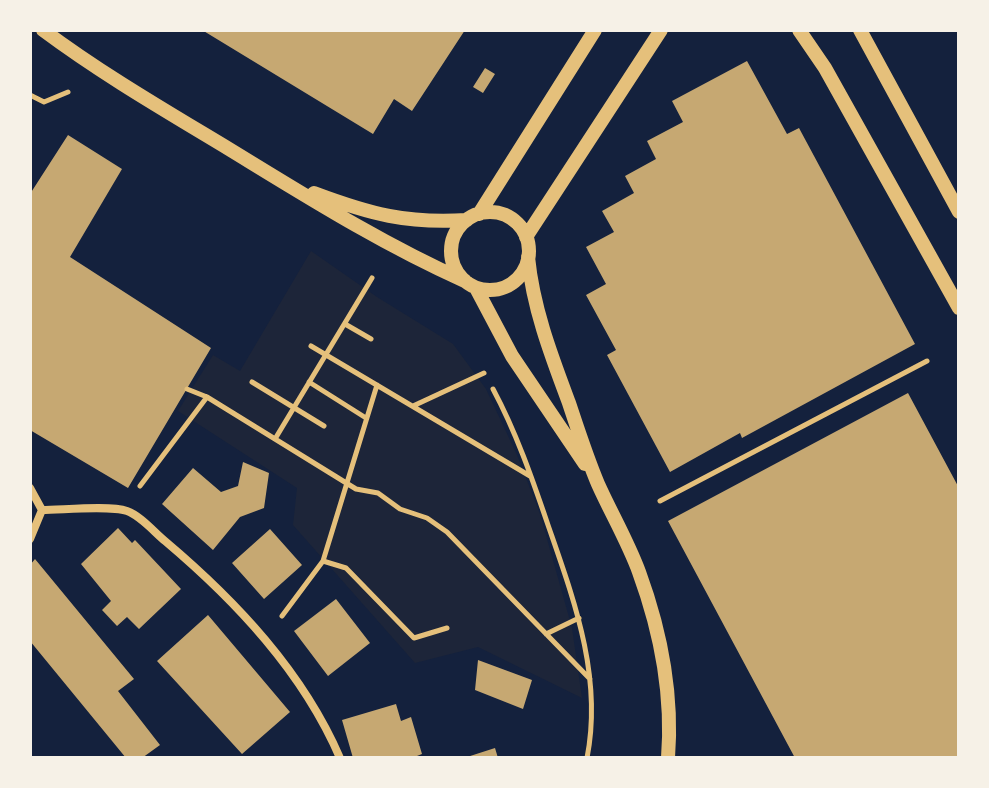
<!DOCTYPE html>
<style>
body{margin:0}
#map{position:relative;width:989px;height:788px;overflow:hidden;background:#14213d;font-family:"Roboto Serif",serif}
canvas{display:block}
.frame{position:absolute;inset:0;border:32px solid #f6f1e7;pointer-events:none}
</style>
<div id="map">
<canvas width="989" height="788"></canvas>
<div class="frame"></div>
</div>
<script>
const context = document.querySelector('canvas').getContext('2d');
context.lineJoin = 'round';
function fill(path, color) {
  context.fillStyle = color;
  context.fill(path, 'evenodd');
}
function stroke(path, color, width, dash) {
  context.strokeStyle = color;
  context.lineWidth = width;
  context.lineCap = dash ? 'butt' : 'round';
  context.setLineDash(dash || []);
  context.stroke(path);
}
fill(new Path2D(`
 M 311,251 L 377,297 L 453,344 L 486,389 L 517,455 L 540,514 L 572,628 L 582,698 L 478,647 L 415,663 L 293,525 L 297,488 L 178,411 L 213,355 L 240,371 Z`), '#1d2539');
fill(new Path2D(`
 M 202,30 L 465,30 L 412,111 L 394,99 L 373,134 Z
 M 747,61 L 787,134 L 799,128 L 915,344 L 742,438 L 740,433 L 670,472 L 607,355 L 616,350 L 586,295 L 606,284 L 586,247 L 614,232 L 602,211 L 634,193 L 625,176 L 656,159 L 647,141 L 683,122 L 672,101 Z
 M 485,68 L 495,74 L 483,93 L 473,87 Z
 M 68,135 L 122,169 L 70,257 L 211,348 L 128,488 L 30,430 L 30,194 Z
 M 908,393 L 959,488 L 959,758 L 795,758 L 668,521 Z
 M 243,462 L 269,473 L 264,508 L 240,517 L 213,550 L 162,504 L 193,468 L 221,492 L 238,486 Z
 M 118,528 L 132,543 L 135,540 L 181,589 L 139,629 L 127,617 L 117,626 L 102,610 L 111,601 L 81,564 Z
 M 270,529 L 302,565 L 264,599 L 232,563 Z
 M 35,559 L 134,679 L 118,691 L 160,745 L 142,758 L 126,758 L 30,641 L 30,565 Z
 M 336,599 L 370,643 L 328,676 L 294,631 Z
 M 208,615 L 290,712 L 242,754 L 157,661 Z
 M 478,660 L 532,680 L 523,709 L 475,690 Z
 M 396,704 L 401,721 L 411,717 L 422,754 L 412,758 L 353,758 L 342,720 Z
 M 495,748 L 498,758 L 467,758 L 467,757 Z`), '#c6a872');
stroke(new Path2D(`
 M 30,95 L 44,102 L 68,92
 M 345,324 L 371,339
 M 311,346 L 530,476
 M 252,382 L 324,426
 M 309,382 L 366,418
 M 187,389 L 207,397 L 356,489 L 378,493 L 400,509 L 427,518 L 447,532 L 590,679
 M 493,389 C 516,432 532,478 548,525 C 574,600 603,677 587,758
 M 413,406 L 484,373
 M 275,439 L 372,278
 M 140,486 L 207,397
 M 660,501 L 927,361
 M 323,561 L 377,385
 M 282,616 L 323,561 L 346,568 L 414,638 L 447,628
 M 546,634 L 579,618`), '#e5c07b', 5);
stroke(new Path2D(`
 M 30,488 L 42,510 C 62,510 110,505 127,511 C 141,516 154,532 165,541 C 236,601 303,672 340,758
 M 30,539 L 42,510`), '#e5c07b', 8);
stroke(new Path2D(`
 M 43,30 C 102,74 166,111 229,149 C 306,196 382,244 465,281
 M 799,30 L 825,68 L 959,308
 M 860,30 L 959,212
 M 314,193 C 370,214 407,224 467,220
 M451 251a39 39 0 1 1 78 0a39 39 0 1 1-78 0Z
 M 479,214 L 595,30
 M 526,237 L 661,30
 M 528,257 C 533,308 551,355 569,403 C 578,430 587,458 598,484 C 611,513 628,542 639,572 C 661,632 673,694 668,758
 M 476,288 L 512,356 L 585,464`), '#e5c07b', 14);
</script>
